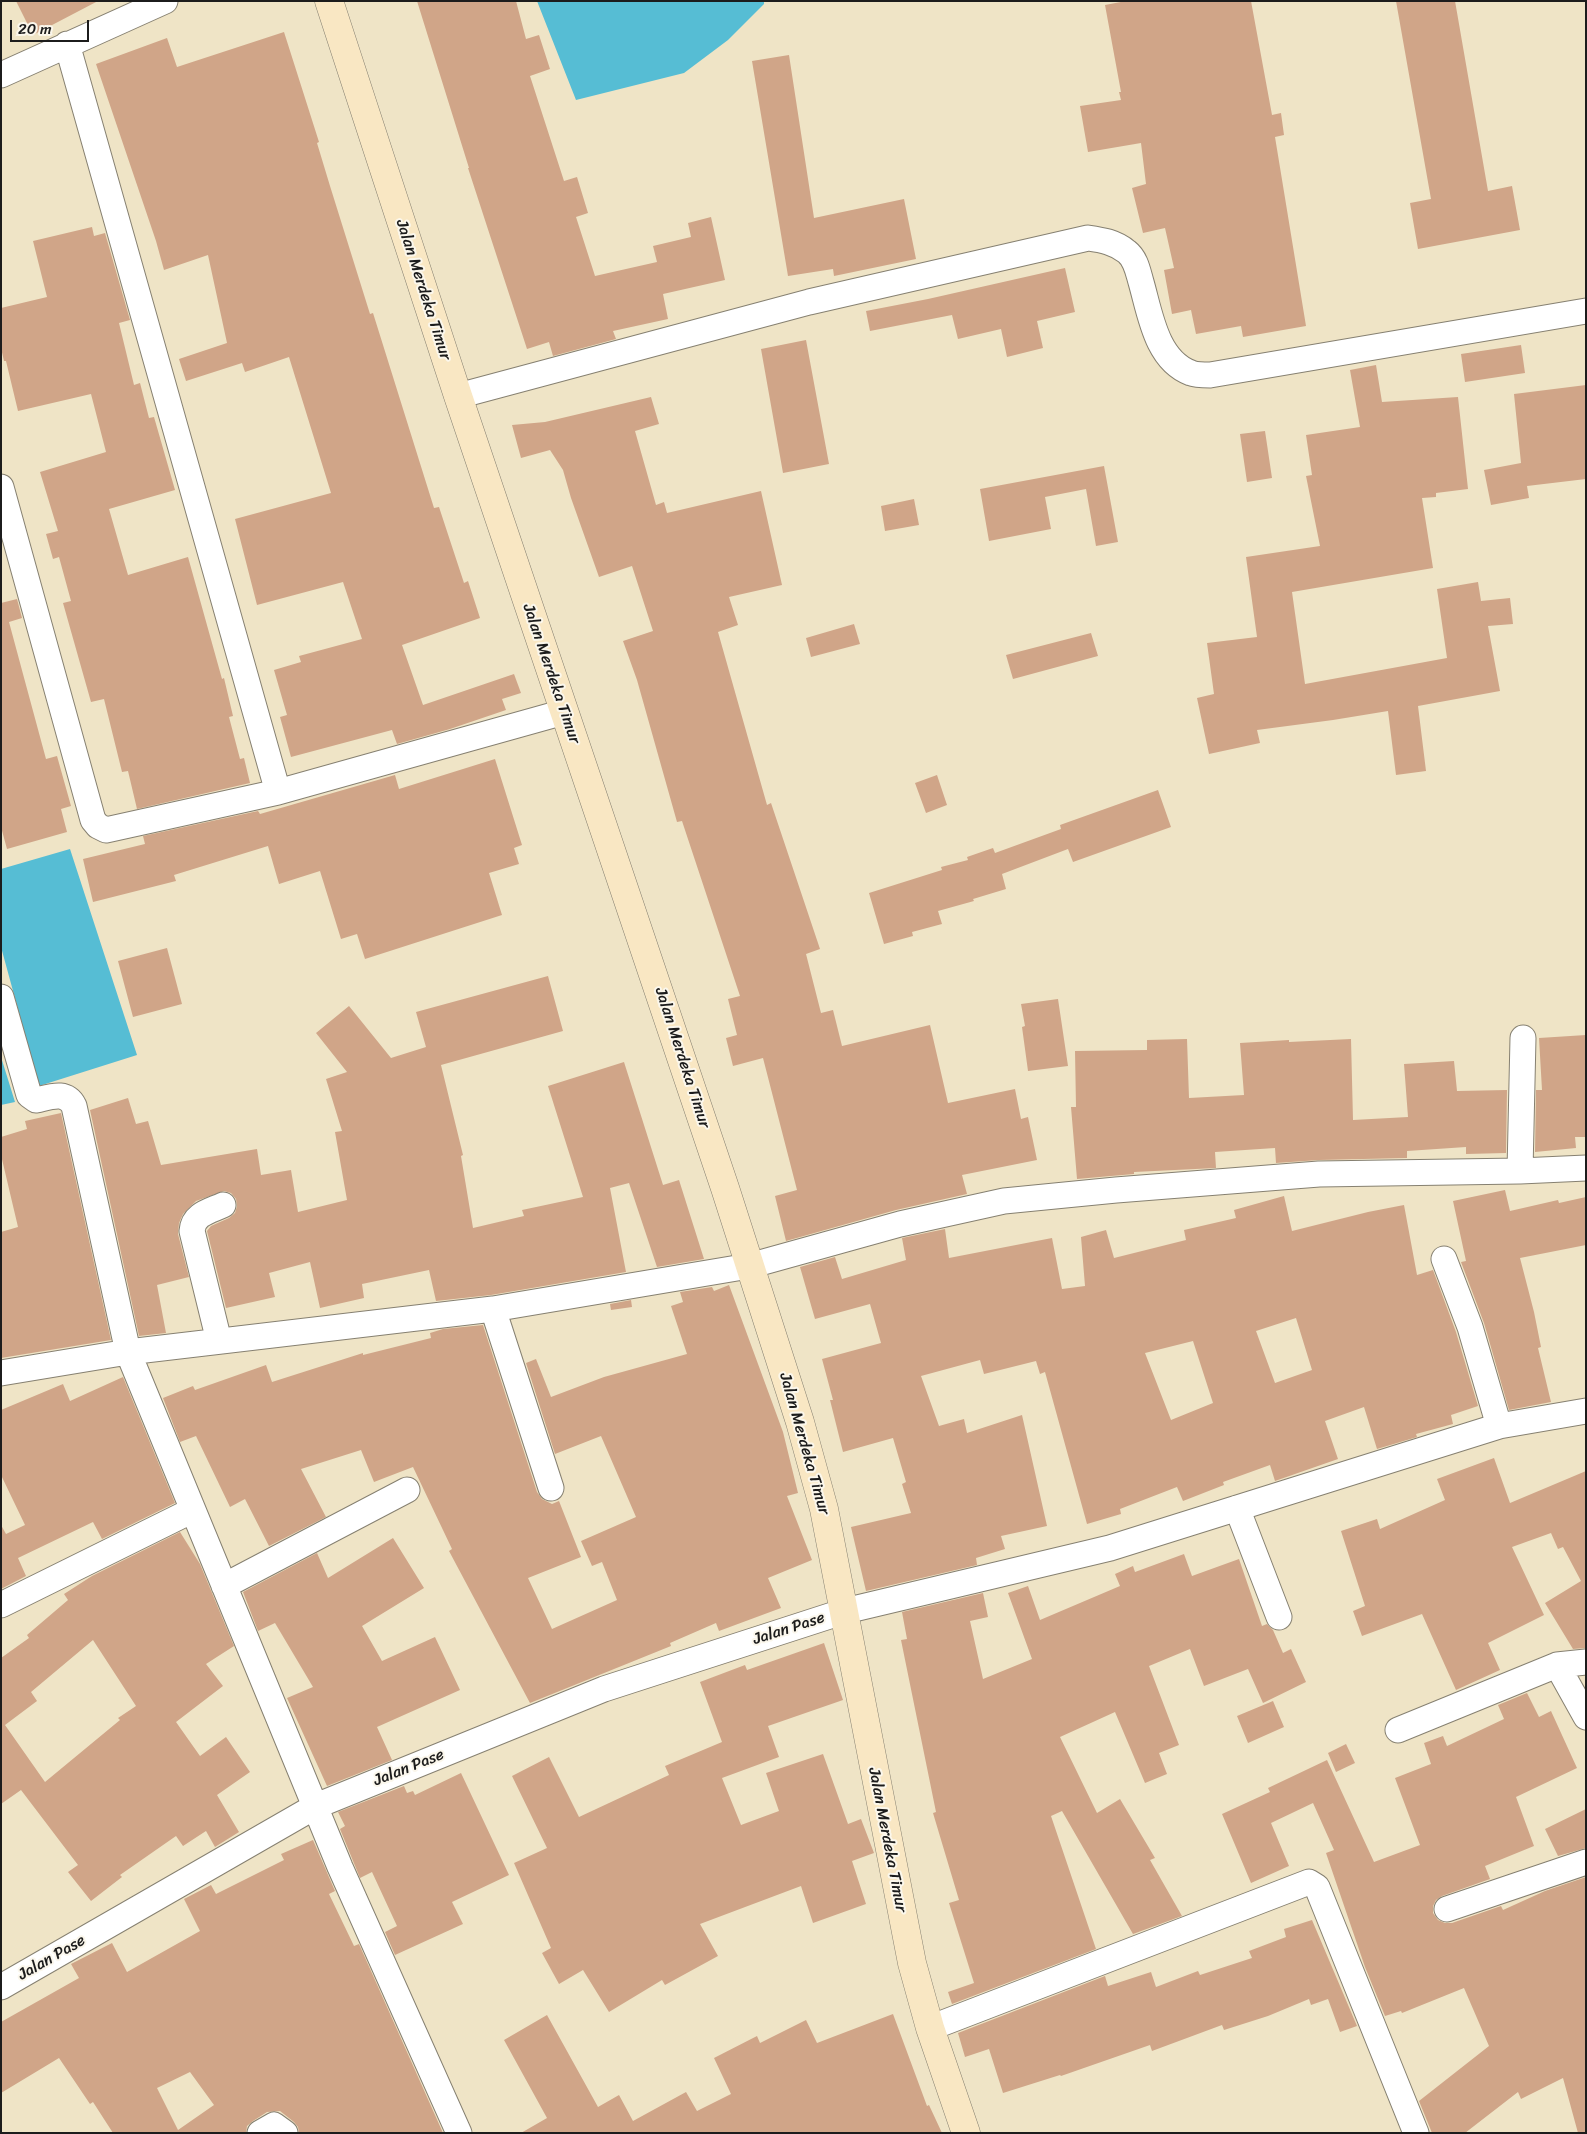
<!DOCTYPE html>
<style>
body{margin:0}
#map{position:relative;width:1587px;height:2134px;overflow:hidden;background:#efe4c6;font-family:Sriracha,sans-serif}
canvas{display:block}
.frame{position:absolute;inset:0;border:2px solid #1c1c1c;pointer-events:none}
.scale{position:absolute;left:10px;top:20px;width:79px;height:22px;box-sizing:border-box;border:2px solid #1c1c1c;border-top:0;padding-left:6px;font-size:15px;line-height:18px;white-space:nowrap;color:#1c1c1c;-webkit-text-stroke:4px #fbf7ec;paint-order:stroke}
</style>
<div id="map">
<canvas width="1587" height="2134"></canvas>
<div class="frame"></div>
<div class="scale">20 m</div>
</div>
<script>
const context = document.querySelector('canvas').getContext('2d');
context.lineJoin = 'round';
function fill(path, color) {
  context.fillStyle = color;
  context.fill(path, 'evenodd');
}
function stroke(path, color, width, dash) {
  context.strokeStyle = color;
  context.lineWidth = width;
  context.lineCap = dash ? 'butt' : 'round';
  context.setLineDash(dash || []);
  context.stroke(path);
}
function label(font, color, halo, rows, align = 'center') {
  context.font = font + ' Sriracha,sans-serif';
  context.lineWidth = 4;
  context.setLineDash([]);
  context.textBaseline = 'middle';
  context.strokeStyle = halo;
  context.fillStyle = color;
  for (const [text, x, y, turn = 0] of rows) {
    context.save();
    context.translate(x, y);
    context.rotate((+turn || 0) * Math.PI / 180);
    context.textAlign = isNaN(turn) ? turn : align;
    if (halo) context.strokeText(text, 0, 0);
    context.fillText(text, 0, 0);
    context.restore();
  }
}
fill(new Path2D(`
 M 537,1 L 764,1 L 764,4 L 728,40 L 684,73 L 576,100 Z
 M 70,849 L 137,1055 L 39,1086 L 1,947 L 1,869 Z
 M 1,1057 L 15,1102 L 1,1105 Z`), '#56bdd4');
fill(new Path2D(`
 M 16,1 L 98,1 L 33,35 Z
 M 417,1 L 516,1 L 526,39 L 539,35 L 550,69 L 530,76 L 564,181 L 577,177 L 588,213 L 576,217 L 595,276 L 657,262 L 653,246 L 691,237 L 688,223 L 711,217 L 725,280 L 663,294 L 668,319 L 613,331 L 616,339 L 553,356 L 549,342 L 527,349 L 468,168 L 469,168 Z
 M 1126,1 L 1251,1 L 1272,115 L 1281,113 L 1284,135 L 1275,137 L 1306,326 L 1243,337 L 1241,326 L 1196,334 L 1191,310 L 1172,314 L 1164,270 L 1174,268 L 1165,228 L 1143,233 L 1132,188 L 1146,184 L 1141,143 L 1088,152 L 1080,106 L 1121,100 L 1119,92 L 1121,92 L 1105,5 Z
 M 1396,1 L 1455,1 L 1488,191 L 1512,186 L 1520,230 L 1418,249 L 1410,203 L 1431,199 Z
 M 284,32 L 319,142 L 317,143 L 330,186 L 370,314 L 373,313 L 434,508 L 439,507 L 464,583 L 468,581 L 480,618 L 402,645 L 423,705 L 514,674 L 521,693 L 502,699 L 506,710 L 450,729 L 397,744 L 392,730 L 291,757 L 280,717 L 287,715 L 274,670 L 301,662 L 299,656 L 362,639 L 343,582 L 257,605 L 235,519 L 331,493 L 289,357 L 245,372 L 242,363 L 186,381 L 179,359 L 227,343 L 208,255 L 164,270 L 156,241 L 96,64 L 167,38 L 177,67 Z
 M 789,55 L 814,218 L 904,199 L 916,259 L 834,276 L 833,269 L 788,276 L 752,61 Z
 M 92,227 L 94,236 L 105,233 L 130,320 L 119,323 L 134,385 L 140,383 L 149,418 L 154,417 L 175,490 L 109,509 L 128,575 L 188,557 L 222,679 L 224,678 L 233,716 L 229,717 L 240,759 L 244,758 L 250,783 L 137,809 L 128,771 L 122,772 L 104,699 L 91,702 L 63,603 L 71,601 L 59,557 L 53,559 L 46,534 L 58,531 L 40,472 L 106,452 L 91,394 L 18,411 L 6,361 L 4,361 L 1,348 L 1,308 L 47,297 L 33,241 Z
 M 1065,268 L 1075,312 L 1037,321 L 1043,348 L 1007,357 L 1001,329 L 958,339 L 952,315 L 870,331 L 866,311 L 928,299 Z
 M 806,340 L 829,464 L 783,473 L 761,349 Z
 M 1521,345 L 1525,373 L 1465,382 L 1461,354 Z
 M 1376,365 L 1382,402 L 1458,397 L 1468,489 L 1436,493 L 1436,497 L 1422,498 L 1433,568 L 1292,592 L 1305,684 L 1447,658 L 1437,589 L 1478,582 L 1481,601 L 1510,598 L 1513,624 L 1488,626 L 1500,691 L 1418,706 L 1426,771 L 1396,775 L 1388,711 L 1333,720 L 1257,730 L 1260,743 L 1209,754 L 1197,698 L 1214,694 L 1207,643 L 1257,637 L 1246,557 L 1320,546 L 1306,476 L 1312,475 L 1306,435 L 1360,427 L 1350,370 Z
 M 1586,385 L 1586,479 L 1527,486 L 1529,498 L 1491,505 L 1484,470 L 1521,463 L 1514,394 Z
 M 651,397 L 659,424 L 635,431 L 656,505 L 664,502 L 667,513 L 761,491 L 782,585 L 729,597 L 738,625 L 718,632 L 767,805 L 771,803 L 820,949 L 806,954 L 821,1013 L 833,1010 L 842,1046 L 930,1025 L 948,1103 L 1015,1089 L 1021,1119 L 1028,1117 L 1037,1160 L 962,1175 L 967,1194 L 896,1210 L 786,1241 L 775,1196 L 797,1190 L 763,1058 L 733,1066 L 726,1038 L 737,1035 L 728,999 L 740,996 L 682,821 L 677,822 L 637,680 L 623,641 L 653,631 L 632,566 L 599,577 L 571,498 L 563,470 L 550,450 L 521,458 L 512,425 L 545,422 Z
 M 1265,431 L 1272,478 L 1247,482 L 1240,434 Z
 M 1104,466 L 1118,542 L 1096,546 L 1086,489 L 1045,497 L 1051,529 L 989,541 L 980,489 Z
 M 914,499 L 919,525 L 885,531 L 881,506 Z
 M 17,599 L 22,618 L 9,622 L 23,674 L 46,759 L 57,756 L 71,806 L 61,809 L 67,832 L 7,849 L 1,827 L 1,603 Z
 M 854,624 L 860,644 L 811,657 L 806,638 Z
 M 1091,633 L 1098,656 L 1013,679 L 1006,655 Z
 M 495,759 L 522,845 L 514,848 L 519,864 L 489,873 L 502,915 L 365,959 L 357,934 L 341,939 L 320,871 L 279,884 L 268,846 L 174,875 L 176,881 L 93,902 L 83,859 L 145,844 L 143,836 L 258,811 L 260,814 L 395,775 L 399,789 Z
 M 937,775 L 947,805 L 926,813 L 915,783 Z
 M 1158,790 L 1171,827 L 1073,862 L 1068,849 L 1002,874 L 1006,889 L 973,899 L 974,901 L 938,911 L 942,924 L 912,932 L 913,936 L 884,944 L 869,893 L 942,870 L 941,867 L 968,860 L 967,857 L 993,848 L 995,853 L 1061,829 L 1060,825 Z
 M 167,948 L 182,1004 L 133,1017 L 118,961 Z
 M 548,976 L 563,1031 L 441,1065 L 463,1155 L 461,1156 L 473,1228 L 524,1216 L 522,1210 L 583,1197 L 548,1086 L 624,1062 L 663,1185 L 679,1180 L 704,1259 L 657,1267 L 629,1183 L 610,1188 L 626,1272 L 491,1295 L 436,1301 L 429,1270 L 362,1284 L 364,1298 L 320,1308 L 310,1262 L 269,1273 L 275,1297 L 226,1308 L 207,1231 L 211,1226 L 229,1218 L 235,1213 L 237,1206 L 236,1199 L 231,1193 L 224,1191 L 196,1201 L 183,1214 L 179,1223 L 178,1234 L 189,1277 L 157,1285 L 166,1333 L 139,1336 L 90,1110 L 128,1098 L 136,1124 L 148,1121 L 161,1165 L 257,1149 L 261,1175 L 291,1170 L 298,1212 L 347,1200 L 335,1132 L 342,1131 L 326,1079 L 347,1072 L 316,1033 L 349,1006 L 391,1058 L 426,1047 L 416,1012 Z
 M 1058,999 L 1068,1066 L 1028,1071 L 1022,1027 L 1025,1026 L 1021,1004 Z
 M 1586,1035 L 1586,1137 L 1575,1137 L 1576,1148 L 1535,1152 L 1536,1090 L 1542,1090 L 1539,1038 Z
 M 1187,1039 L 1189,1098 L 1244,1095 L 1240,1043 L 1289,1040 L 1289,1042 L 1351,1039 L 1353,1120 L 1408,1117 L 1404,1064 L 1454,1061 L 1457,1091 L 1507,1090 L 1506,1153 L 1466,1154 L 1466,1147 L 1407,1151 L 1407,1158 L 1319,1160 L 1276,1163 L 1275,1148 L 1215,1152 L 1216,1168 L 1134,1172 L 1134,1174 L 1077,1179 L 1071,1107 L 1076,1107 L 1075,1051 L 1147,1050 L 1147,1040 Z
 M 61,1113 L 111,1340 L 1,1358 L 1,1232 L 18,1227 L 1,1155 L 1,1137 L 27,1129 L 25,1121 Z
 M 1505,1190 L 1510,1211 L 1558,1200 L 1559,1203 L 1586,1197 L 1586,1245 L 1520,1258 L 1534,1312 L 1541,1347 L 1538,1348 L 1551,1402 L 1509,1410 L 1484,1323 L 1461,1262 L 1466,1261 L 1453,1201 Z
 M 1284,1196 L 1292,1231 L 1368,1212 L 1404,1205 L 1417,1275 L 1433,1270 L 1456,1332 L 1478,1406 L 1451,1415 L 1453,1424 L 1416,1434 L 1417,1437 L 1377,1449 L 1364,1407 L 1325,1421 L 1338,1459 L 1275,1481 L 1270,1465 L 1223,1482 L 1224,1485 L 1183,1501 L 1177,1487 L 1120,1509 L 1121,1514 L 1087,1524 L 1045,1372 L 1040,1374 L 1036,1361 L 984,1374 L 980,1360 L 921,1376 L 939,1426 L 964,1419 L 967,1433 L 1022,1415 L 1047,1526 L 1001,1536 L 1005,1549 L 976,1558 L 977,1565 L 866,1591 L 851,1527 L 911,1513 L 902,1484 L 906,1482 L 893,1438 L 843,1452 L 830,1400 L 833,1400 L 822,1359 L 881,1343 L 870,1304 L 815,1319 L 800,1267 L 835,1257 L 842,1279 L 906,1260 L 902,1238 L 945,1229 L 949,1258 L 1052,1238 L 1062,1289 L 1085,1286 L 1081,1237 L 1106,1230 L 1114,1258 L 1186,1240 L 1184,1230 L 1236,1218 L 1234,1210 ZM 1296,1318 L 1312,1370 L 1275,1383 L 1256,1331 ZM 1193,1341 L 1213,1403 L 1171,1420 L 1145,1353 Z
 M 729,1285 L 783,1432 L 798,1493 L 787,1496 L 812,1560 L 768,1578 L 781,1608 L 719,1631 L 716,1623 L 670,1643 L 671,1646 L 530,1703 L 449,1551 L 452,1549 L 413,1467 L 374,1482 L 361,1450 L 301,1469 L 326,1517 L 269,1546 L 245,1499 L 230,1507 L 196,1436 L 180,1442 L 163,1398 L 193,1386 L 195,1390 L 266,1365 L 272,1382 L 363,1353 L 363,1355 L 431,1338 L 430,1333 L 443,1329 L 483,1325 L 537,1492 L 542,1499 L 552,1504 L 559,1501 L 581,1557 L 528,1578 L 552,1629 L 617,1600 L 602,1562 L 592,1566 L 581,1541 L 636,1517 L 601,1436 L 555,1454 L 526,1363 L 536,1359 L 551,1397 L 604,1377 L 687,1354 L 671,1306 L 683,1302 L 680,1292 L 712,1287 L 714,1291 Z
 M 631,1300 L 632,1307 L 611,1310 L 610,1304 Z
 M 123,1377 L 175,1503 L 102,1539 L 93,1522 L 18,1558 L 26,1576 L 1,1589 L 1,1525 L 6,1534 L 25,1525 L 1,1475 L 1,1410 L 63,1384 L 70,1401 Z
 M 1494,1458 L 1510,1503 L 1586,1471 L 1586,1648 L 1573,1649 L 1545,1603 L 1581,1581 L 1563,1547 L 1558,1549 L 1551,1533 L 1512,1547 L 1544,1615 L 1488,1643 L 1500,1670 L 1456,1690 L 1422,1614 L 1362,1636 L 1353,1611 L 1365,1606 L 1341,1531 L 1377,1519 L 1380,1529 L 1445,1500 L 1437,1479 Z
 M 180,1532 L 200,1564 L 234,1646 L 206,1664 L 223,1686 L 176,1722 L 200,1756 L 226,1737 L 250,1772 L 217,1795 L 239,1832 L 215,1847 L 206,1831 L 183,1846 L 176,1836 L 120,1875 L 122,1877 L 91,1901 L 68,1872 L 78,1865 L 21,1790 L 1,1804 L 1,1658 L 29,1638 L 27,1635 L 68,1600 L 64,1594 L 92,1576 ZM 93,1640 L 136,1706 L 118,1718 L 120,1720 L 45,1782 L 5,1725 L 37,1701 L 31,1692 Z
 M 393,1538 L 424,1588 L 362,1626 L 382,1661 L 435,1637 L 460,1690 L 377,1727 L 392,1760 L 327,1786 L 287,1698 L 313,1687 L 275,1623 L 258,1631 L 243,1592 L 317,1553 L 328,1578 Z
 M 1184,1554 L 1192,1576 L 1239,1559 L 1262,1626 L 1267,1624 L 1273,1630 L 1283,1653 L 1291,1649 L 1306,1682 L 1263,1703 L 1248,1669 L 1204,1686 L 1190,1649 L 1149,1666 L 1179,1745 L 1159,1753 L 1167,1774 L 1145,1783 L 1115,1712 L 1060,1737 L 1097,1813 L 1120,1799 L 1155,1858 L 1150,1860 L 1182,1916 L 1133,1934 L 1062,1811 L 1051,1816 L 1096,1949 L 952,2004 L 948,1992 L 974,1983 L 949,1903 L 959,1900 L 933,1813 L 936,1812 L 901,1640 L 907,1639 L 902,1612 L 983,1593 L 988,1617 L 970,1621 L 983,1679 L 1032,1659 L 1008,1593 L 1028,1586 L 1040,1620 L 1120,1586 L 1115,1574 L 1133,1566 L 1135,1572 Z
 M 824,1643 L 843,1700 L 768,1726 L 779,1757 L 722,1778 L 741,1825 L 779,1811 L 766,1773 L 823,1754 L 848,1824 L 861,1819 L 874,1853 L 852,1861 L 866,1904 L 813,1923 L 801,1886 L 700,1924 L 718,1956 L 665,1985 L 662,1980 L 609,2012 L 583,1970 L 559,1984 L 542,1953 L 551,1948 L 514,1863 L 547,1848 L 512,1776 L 549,1757 L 579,1817 L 669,1775 L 665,1766 L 722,1742 L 700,1682 L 745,1665 L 747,1670 Z
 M 1527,1693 L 1539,1717 L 1551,1711 L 1577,1768 L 1516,1797 L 1534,1846 L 1485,1866 L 1490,1879 L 1442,1896 L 1436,1900 L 1433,1906 L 1433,1913 L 1438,1920 L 1445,1923 L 1452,1923 L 1501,1906 L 1503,1910 L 1545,1891 L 1586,1877 L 1586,2133 L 1578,2133 L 1563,2078 L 1521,2099 L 1518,2092 L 1465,2133 L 1432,2133 L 1419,2101 L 1489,2046 L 1464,1988 L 1402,2013 L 1401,2011 L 1385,2016 L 1365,1967 L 1326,1853 L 1334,1850 L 1313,1803 L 1271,1823 L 1289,1866 L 1251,1883 L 1222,1814 L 1270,1792 L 1268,1788 L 1327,1760 L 1374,1862 L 1420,1845 L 1395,1778 L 1431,1764 L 1424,1743 L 1443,1736 L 1447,1746 L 1504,1719 L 1498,1705 Z
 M 1273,1701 L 1284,1727 L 1248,1743 L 1237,1716 Z
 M 1346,1744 L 1355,1763 L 1336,1772 L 1328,1753 Z
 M 461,1773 L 509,1875 L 452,1902 L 463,1924 L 395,1955 L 385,1932 L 397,1926 L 372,1872 L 360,1878 L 340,1829 L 345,1826 L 338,1812 L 404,1786 L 407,1793 L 413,1791 L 415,1795 Z
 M 1586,1809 L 1586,1848 L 1558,1856 L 1545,1829 Z
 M 313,1840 L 335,1891 L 329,1894 L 354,1946 L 359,1944 L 443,2133 L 299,2133 L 298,2127 L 294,2122 L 280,2111 L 267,2112 L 253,2121 L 247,2126 L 246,2133 L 113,2133 L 93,2102 L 90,2104 L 59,2058 L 1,2093 L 1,2022 L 79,1978 L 71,1964 L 112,1943 L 127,1972 L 200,1931 L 184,1899 L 211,1885 L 216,1894 L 284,1860 L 281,1854 ZM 190,2072 L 214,2105 L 178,2130 L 157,2088 Z
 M 1312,1920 L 1357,2026 L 1340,2032 L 1328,1999 L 1311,2005 L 1309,1999 L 1268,2016 L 1224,2030 L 1222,2025 L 1152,2051 L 1150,2045 L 1061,2076 L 1060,2075 L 1003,2093 L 989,2049 L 965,2057 L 958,2033 L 1105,1976 L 1108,1986 L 1151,1972 L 1156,1987 L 1198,1971 L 1200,1975 L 1252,1958 L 1249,1951 L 1286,1937 L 1284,1929 Z
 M 893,2014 L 927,2106 L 929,2105 L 942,2133 L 521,2133 L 547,2118 L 504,2040 L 547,2015 L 598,2107 L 619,2095 L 633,2121 L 686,2092 L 697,2111 L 731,2094 L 714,2058 L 757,2036 L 760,2043 L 806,2020 L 817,2043 Z`), '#d0a588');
const street = new Path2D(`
 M 67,44 L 278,792
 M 1,75 L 165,1
 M 458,396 L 809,302 L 1088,238 C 1102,240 1115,242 1127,252 C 1136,259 1138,272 1141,282 C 1150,313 1156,360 1191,373 C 1196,375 1203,375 1210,375 L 1586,311
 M 1,487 L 93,820 L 98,826 L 106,830 L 278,792 L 564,712
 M 1,997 L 29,1095 L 36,1100 C 50,1097 66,1090 74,1106 L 128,1352 L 340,1867 L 459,2133
 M 1520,1171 L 1523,1038
 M 1444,1259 L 1470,1327 L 1499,1426
 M 493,1309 L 551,1488
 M 219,1341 L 192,1231 C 193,1214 210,1211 223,1205
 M 1,1373 L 128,1352 L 493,1309 L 749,1266 L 900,1224 L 1004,1201 L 1116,1190 L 1319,1174 L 1520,1171 L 1586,1168
 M 1237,1508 L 1279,1617
 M 224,1586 L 407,1490
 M 1,1605 L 193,1510
 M 1557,1665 L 1586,1662
 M 1398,1730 L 1557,1665 L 1586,1717
 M 1447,1909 L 1586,1862
 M 1,1987 L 316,1806 L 604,1689 L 845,1611 L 1110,1548 L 1499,1426 L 1586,1411
 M 930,2028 L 1309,1882 L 1317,1887 L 1416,2133
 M 260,2133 L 274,2125 L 285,2133`);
const secondary = new Path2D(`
 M 329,1 L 458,396 L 725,1188 L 800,1422 L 824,1509 L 912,1963 L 930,2028 L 966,2133`);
stroke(street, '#868071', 27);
stroke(secondary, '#868071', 29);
stroke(street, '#fff', 25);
stroke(secondary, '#f9e7c3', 28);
label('16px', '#1c1c1c', '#fbf7ec', [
 ["Jalan Merdeka Timur",423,290,72],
 ["Jalan Merdeka Timur",551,674,71],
 ["Jalan Merdeka Timur",682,1058,72],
 ["Jalan Merdeka Timur",804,1444,74],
 ["Jalan Pase",789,1629,-18],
 ["Jalan Pase",409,1768,-22],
 ["Jalan Merdeka Timur",887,1840,79],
 ["Jalan Pase",52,1958,-30]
]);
</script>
